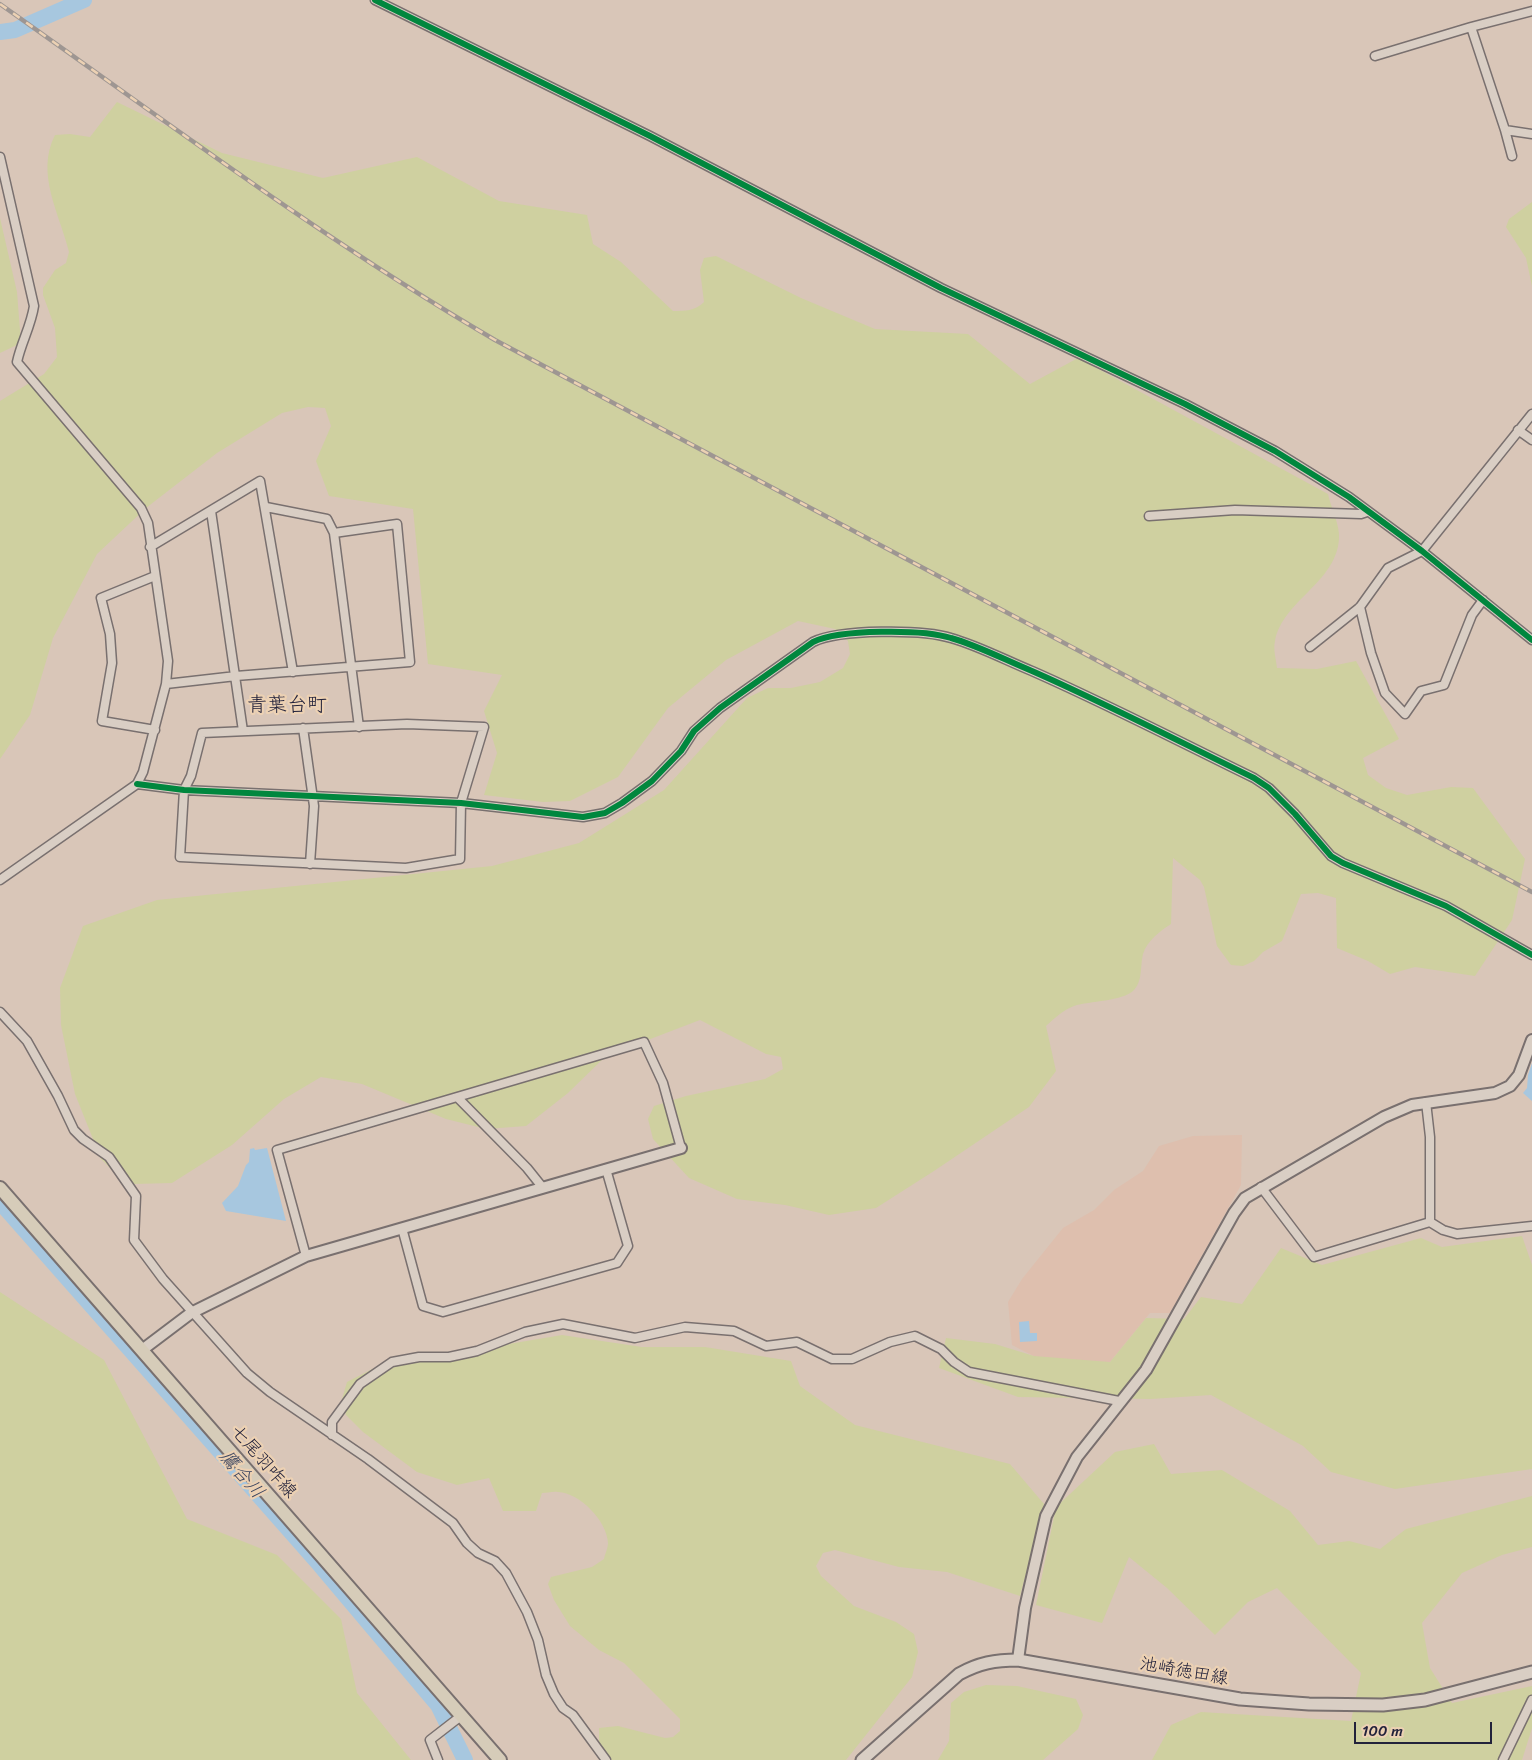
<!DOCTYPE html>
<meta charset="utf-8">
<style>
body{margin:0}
#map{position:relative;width:1532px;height:1760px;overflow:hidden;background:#d9c6b8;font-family:Sriracha,sans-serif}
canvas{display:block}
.scale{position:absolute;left:1354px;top:1722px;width:138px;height:22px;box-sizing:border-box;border:2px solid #22223b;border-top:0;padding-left:6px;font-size:15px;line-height:18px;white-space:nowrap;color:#22223b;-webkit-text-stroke:4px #ecd1b3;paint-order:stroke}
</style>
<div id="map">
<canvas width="1532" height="1760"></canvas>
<div class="scale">100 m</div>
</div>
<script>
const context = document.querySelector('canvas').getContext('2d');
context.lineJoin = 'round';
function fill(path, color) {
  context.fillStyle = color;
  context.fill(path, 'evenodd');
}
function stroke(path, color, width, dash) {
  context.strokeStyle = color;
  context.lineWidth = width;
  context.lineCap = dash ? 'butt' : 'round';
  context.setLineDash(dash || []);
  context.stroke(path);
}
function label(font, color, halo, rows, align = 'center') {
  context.font = font + ' Sriracha,"Klee One",sans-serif';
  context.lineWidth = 4.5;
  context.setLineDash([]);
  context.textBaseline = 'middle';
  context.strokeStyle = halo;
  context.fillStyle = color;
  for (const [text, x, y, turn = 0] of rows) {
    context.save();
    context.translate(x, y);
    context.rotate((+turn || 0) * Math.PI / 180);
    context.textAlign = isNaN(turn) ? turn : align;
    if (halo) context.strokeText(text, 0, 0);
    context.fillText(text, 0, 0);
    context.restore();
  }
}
fill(new Path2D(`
 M 1242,1135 L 1241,1185 L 1170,1313 L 1150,1313 L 1110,1362 L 1047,1363 L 1012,1345 L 1008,1302 L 1022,1279 L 1063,1228 L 1094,1210 L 1114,1190 L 1143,1171 L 1159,1146 L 1193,1136 Z`), '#debfae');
fill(new Path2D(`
 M 117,102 L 222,153 L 323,178 L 417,157 L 499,201 L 587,215 L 593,244 L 621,262 L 673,311 C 685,311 695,311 704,302 L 700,270 L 704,258 L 716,256 L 801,298 L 875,329 L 968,334 L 1030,384 L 1078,358 L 1328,494 C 1331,508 1340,525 1339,539 C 1336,583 1283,600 1275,641 C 1273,649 1276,659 1277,668 L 1317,669 L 1356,661 L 1399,739 L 1363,758 L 1368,775 L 1386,788 L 1407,795 L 1451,787 L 1473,788 L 1525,859 L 1512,920 L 1475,976 L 1415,967 L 1390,974 L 1368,961 L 1337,948 L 1336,898 L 1318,893 L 1301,894 L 1282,941 L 1263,952 L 1254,961 L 1243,966 L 1231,965 L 1217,946 L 1204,887 L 1200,880 L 1173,858 L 1171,924 C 1160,931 1147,941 1143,954 C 1140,966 1143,982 1133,991 C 1122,1001 1090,1001 1074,1006 C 1063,1010 1055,1018 1046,1026 L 1056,1071 L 1029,1107 L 934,1171 L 876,1208 L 829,1215 L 785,1205 L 737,1199 L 689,1178 L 653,1139 L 648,1119 L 654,1106 L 686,1096 L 765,1079 L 783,1069 L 781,1057 L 766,1054 L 700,1020 L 606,1056 L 568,1093 L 526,1126 L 486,1129 L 446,1119 L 362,1084 L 321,1077 L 284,1099 L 232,1145 L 172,1183 L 134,1184 L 122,1180 L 101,1159 L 75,1094 L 61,1025 L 60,988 L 83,926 L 157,900 L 492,866 L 579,843 L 664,790 L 747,698 L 768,688 L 791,688 L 820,682 L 843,668 L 850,654 L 848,641 L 835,629 L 798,621 L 726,660 L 668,708 L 618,777 L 570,801 L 543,802 L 484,795 L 497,753 L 484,711 L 502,675 L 428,664 L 413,509 L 329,496 L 316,461 L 331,426 L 325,408 L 308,407 L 282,413 L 217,453 L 146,508 L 97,554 L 53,638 L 30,715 L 0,759 L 0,401 L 44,374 L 57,357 L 55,328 L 43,295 L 43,288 L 55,270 L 66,263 L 69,252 C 60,214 35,174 55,135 L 70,134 L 90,137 Z
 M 1532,202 L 1532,286 L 1526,258 L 1506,227 L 1509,219 Z
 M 0,218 L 17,292 L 21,343 L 0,353 Z
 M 1522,1236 L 1532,1265 L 1532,1469 L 1395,1489 L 1331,1472 L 1303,1446 L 1211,1395 L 1151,1399 L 1018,1397 L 939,1368 L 946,1338 L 995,1344 L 1034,1356 L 1110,1362 L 1146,1318 L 1184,1319 L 1201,1297 L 1242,1304 L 1281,1248 L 1322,1265 L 1421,1238 L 1442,1247 Z
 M 0,1292 L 104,1360 L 187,1519 L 277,1555 L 341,1619 L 357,1693 L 411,1760 L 0,1760 Z
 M 562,1335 L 642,1347 L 705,1347 L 791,1361 L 800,1386 L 855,1425 L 1010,1464 L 1044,1504 L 1020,1596 L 947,1572 L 899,1567 L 835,1550 L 823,1553 L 816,1566 L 821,1576 L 854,1606 L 896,1622 L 914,1634 L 918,1652 L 912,1677 L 846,1760 L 605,1760 L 599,1746 L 599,1728 L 618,1726 L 665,1738 L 673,1737 L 680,1731 L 680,1719 L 624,1663 L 599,1650 L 570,1626 L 554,1600 L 548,1584 L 551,1577 L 592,1567 L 604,1559 C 605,1554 608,1548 608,1543 C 607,1521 580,1493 558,1492 C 553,1491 547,1493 542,1493 L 536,1511 L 503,1511 L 489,1478 L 457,1485 L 417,1472 L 363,1432 L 346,1415 L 342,1399 L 347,1382 L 378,1366 Z
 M 1154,1444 L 1171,1474 L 1222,1470 L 1290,1511 L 1318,1545 L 1349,1541 L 1380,1549 L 1406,1529 L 1532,1496 L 1532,1547 L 1502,1555 L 1462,1573 L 1422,1623 L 1430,1668 L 1452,1703 L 1532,1686 L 1532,1728 L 1522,1760 L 1152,1760 L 1171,1725 L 1201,1712 L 1351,1721 L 1361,1673 L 1277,1588 L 1248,1602 L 1215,1635 L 1167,1588 L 1129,1557 L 1102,1623 L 1036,1605 L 1056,1507 L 1115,1452 Z
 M 986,1685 L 1017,1686 L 1076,1699 L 1083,1715 L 1078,1729 L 1043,1760 L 938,1760 L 949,1741 L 951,1703 L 964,1692 Z`), '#cfd0a0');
fill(new Path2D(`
 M 1532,1063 L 1532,1101 L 1523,1093 L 1527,1088 L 1528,1075 Z
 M 254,1148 L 255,1150 L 267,1148 L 286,1221 L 226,1211 L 222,1203 L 238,1186 L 246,1165 L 249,1162 L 250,1149 Z
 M 1029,1321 L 1030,1333 L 1037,1333 L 1037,1341 L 1020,1342 L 1019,1322 Z`), '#a7c7df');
stroke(new Path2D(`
 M 0,32 L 15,30 L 84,0
 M 0,1202 L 320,1565 L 438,1705 L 465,1760`), '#a7c7df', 16);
const minor = new Path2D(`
 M 375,0 L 650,136 L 941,288 L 1185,404 L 1275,451 L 1349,497 L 1422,551 L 1532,640
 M 1471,27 L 1505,130 L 1532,134
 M 1375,56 L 1471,27 L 1532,11
 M 1505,130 L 1512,156
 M 0,157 L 34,306 C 31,326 21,343 17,362 L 141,508 L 148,523 L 168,661 L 166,684 L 143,772 L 137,784 L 0,880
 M 1518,430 L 1532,440
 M 266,507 L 327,519 L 334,533 L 359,727
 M 211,511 L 243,731
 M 1149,516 L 1235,510 L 1361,514 L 1367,512
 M 150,547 L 260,481 L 293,672
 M 1360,607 L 1371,653 L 1385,693 L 1405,714 L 1421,691 L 1444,685 L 1472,615 L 1483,600
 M 1310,647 L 1360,607 L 1388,568 L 1422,551 L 1532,414
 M 166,684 L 236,676 L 410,662 L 397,524 L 334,533
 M 407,724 L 484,727 L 461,803 L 460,859 L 406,868 L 180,857 L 184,790 L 191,776 L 202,733 Z
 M 303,728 L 314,806 L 310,864
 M 155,730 L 102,721 L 112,663 L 110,634 L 101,598 L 155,576
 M 137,784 L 184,790 L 461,803 L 583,817 L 605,813 L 622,803 L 652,781 L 681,751 L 694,731 L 720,708 L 813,642 C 839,629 923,629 951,638 C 979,646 1005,660 1032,671 C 1107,704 1180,742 1254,778 L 1269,788 L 1295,814 L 1331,856 L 1343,863 L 1446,906 L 1532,955
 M 0,1012 L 27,1041 L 58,1096 L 74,1130 L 83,1139 L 109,1157 L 136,1196 L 134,1240 L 163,1279 L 247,1373 L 270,1392 L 368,1459 L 453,1523 L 467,1543 L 478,1553 L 495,1561 L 506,1573 L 527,1612 L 538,1640 L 546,1675 L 554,1694 L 563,1708 L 573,1715 L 606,1760
 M 458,1098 L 527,1168 L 543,1188
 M 1426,1102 L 1430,1137 L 1430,1222
 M 1261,1187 L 1314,1257 L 1430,1222 L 1443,1230 L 1457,1234 L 1532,1226
 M 402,1228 L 423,1306 L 443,1312 L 617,1263 L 628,1246 L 606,1169
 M 306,1256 L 277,1150 L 644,1042 L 663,1083 L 681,1148
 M 332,1435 L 332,1422 L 360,1384 L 392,1362 L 419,1357 L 449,1357 L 477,1351 L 525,1332 L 563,1324 L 635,1338 L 685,1327 L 734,1331 L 766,1346 L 797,1342 L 832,1359 L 852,1359 L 890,1342 L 915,1336 L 941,1349 L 954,1362 L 969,1372 L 1119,1401
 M 438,1760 L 430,1740 L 461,1716
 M 1503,1760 L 1532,1700`);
const tertiary = new Path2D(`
 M 142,1350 L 191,1313 L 306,1256 L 681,1148
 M 1018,1660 L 1025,1608 L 1046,1516 L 1077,1457 L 1146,1370 L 1234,1213 L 1245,1198 L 1384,1117 L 1412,1105 L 1495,1093 L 1510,1086 L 1519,1075 L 1532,1040`);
const secondary = new Path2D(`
 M 862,1760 L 959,1674 C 979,1663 995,1660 1018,1660 L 1240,1699 L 1309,1704 L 1383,1705 L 1425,1700 L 1532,1672`);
const primary = new Path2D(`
 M 0,1188 L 500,1760`);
stroke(minor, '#79706f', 11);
stroke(tertiary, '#79706f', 14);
stroke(secondary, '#79706f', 15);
stroke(primary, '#79706f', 16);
stroke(minor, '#d9cec4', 8);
stroke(tertiary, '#d9cec4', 10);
stroke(secondary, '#d9cec4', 11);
stroke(primary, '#d6ccb9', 12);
const rail = new Path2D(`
 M 0,4 C 163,119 322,239 495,340 L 1532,892`);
stroke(rail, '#9e9692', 4.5);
stroke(rail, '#ecd1b3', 2.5, [8]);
stroke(new Path2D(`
 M 375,0 L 650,136 L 941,288 L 1185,404 L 1275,451 L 1349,497 L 1422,551 L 1532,640
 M 137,784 L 184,790 L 461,803 L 583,817 L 605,813 L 622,803 L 652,781 L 681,751 L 694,731 L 720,708 L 813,642 C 839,629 923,629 951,638 C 979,646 1005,660 1032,671 C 1107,704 1180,742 1254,778 L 1269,788 L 1295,814 L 1331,856 L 1343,863 L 1446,906 L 1532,955`), '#00873e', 6);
label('18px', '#22223b', '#ecd1b3', [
 ["七尾羽咋線",263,1462,49],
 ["池崎徳田線",1184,1672,10]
]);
label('italic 19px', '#38435f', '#ecd1b3', [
 ["鷹合川",241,1475,49]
]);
label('20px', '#22223b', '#ecd1b3', [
 ["青葉台町",287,706]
]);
</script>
